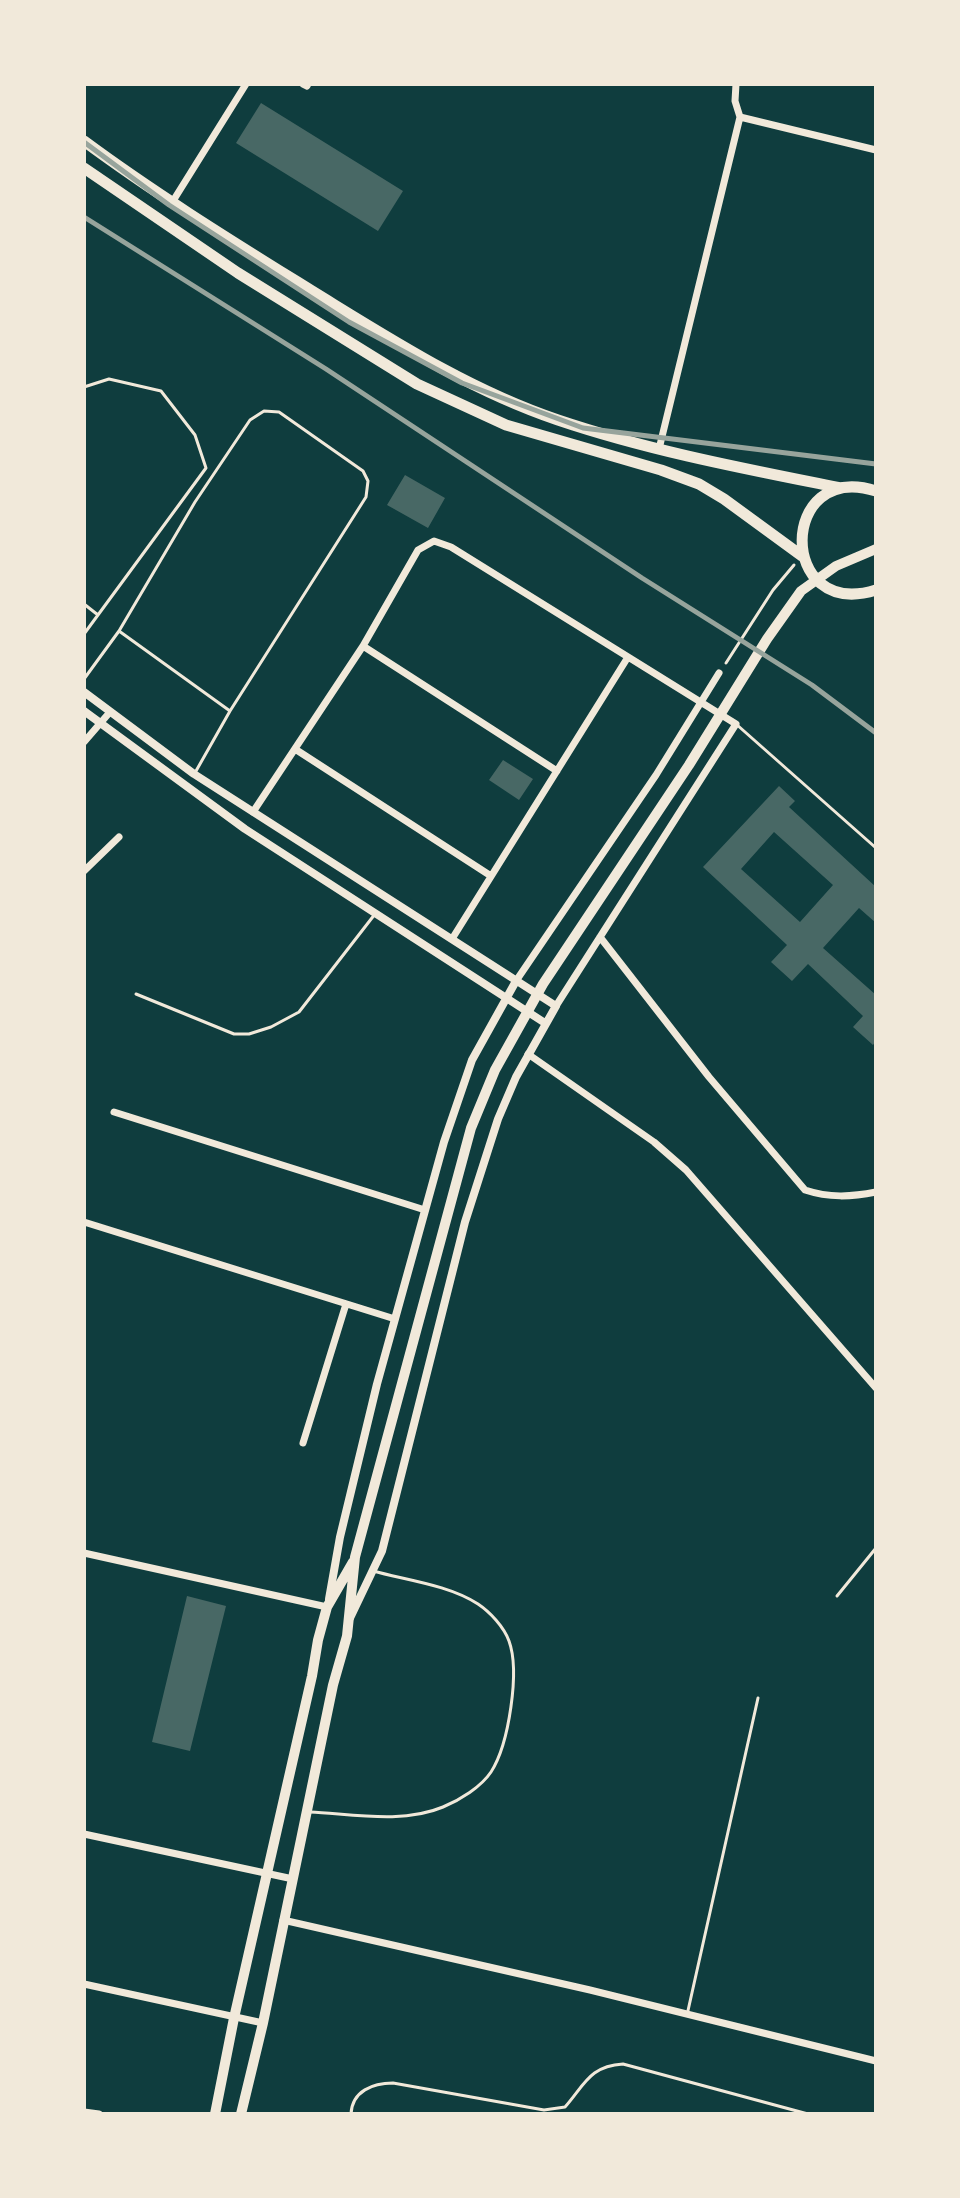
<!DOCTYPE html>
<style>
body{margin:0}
#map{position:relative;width:960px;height:2198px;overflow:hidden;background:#0f3d3e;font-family:Montserrat,sans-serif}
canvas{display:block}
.frame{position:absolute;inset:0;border:86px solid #f1e9da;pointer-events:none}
</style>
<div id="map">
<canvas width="960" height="2198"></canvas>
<div class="frame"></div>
</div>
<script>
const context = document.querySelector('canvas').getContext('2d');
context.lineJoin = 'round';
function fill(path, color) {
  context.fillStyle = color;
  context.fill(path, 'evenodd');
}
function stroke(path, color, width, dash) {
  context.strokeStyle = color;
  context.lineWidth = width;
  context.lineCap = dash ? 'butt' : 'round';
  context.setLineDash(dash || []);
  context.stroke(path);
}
fill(new Path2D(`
 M 261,103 L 403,191 L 378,231 L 236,143 Z
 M 405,475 L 445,498 L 428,528 L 387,505 Z
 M 503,760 L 533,779 L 519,800 L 489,780 Z
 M 779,786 L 795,801 L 789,807 L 876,887 L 876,923 L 859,908 L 823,948 L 876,995 L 876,1041 L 873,1045 L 853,1027 L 863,1016 L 808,964 L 792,981 L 771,962 L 787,945 L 703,867 ZM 774,832 L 833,885 L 800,922 L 741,869 Z
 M 187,1596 L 226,1606 L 190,1751 L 152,1742 Z`), '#486865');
stroke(new Path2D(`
 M 726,663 L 773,590 L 794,565
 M 351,2114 C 352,2091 373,2083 393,2083 L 544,2110 L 565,2107 C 585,2084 590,2066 623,2064 L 808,2114`), '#f1e9da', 3);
stroke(new Path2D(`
 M 84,387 L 109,379 L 161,391 L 195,435 L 206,468 L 84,634
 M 84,604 L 98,615
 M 84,679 L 119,631
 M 736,724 L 876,848
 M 196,771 L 230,711 L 366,497 L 368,481 L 363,471 L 279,412 L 264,411 L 250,420 L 195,502 L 119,631 L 230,711
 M 136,994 L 234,1034 L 249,1034 L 271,1027 L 299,1012 L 375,914
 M 837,1596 L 876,1548
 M 310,1812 C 352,1814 403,1824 443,1807 C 460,1800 481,1787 491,1772 C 509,1744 520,1671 509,1641 C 504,1627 490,1612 478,1604 C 449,1585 406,1580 373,1571
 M 687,2015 L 758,1698`), '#f1e9da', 3);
stroke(new Path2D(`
 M 303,84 L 307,86 L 308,84
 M 740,117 L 876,150
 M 173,201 L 246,84
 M 659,449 L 740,117 L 735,101 L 736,84
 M 363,646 L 557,771
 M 84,742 L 110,712
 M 295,749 L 491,876
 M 253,812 L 363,646 L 418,550 L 434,541 L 451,547 L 736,724 L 556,1006
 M 84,871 L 119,837
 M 600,937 L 709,1077 L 805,1190 C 829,1198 851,1197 876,1192
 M 452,939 L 628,657
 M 516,981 L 656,775 L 719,673
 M 528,1054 L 654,1142 L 686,1170 L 876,1388
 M 114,1112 L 425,1210
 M 84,1222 L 395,1319
 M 303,1443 L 346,1304
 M 84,1553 L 327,1607
 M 84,1834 L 293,1879
 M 283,1920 L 590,1990 L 876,2061
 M 84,1984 L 263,2023
 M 84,2112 L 99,2114`), '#f1e9da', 7);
stroke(new Path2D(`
 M 84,692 L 194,774 L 556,1006 L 516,1077 L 498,1119 L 465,1222 L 382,1551 L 350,1618
 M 84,711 L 245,829 L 545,1023
 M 329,1599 L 340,1537 L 377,1384 L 444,1142 L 472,1060 L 516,981`), '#f1e9da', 8);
stroke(new Path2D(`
 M 215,2114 L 234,2018 L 312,1676 L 318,1640 L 327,1607 L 353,1562
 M 241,2114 L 263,2023 L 333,1685 L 347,1636 L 355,1557 L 471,1128 L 495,1070 L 543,984 L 689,765 L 767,639 L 801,591 L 836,566 L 876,549`), '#f1e9da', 10);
stroke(new Path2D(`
 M 84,141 C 157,195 235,243 312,291 C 392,340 469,390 558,420 C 650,451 746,469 841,488
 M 84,168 L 238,273 L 417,384 L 506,425 L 661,470 L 699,484 L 724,499 L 802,556
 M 876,491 C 778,460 777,621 876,590`), '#f1e9da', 11);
stroke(new Path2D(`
 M 84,142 L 169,205 L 349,322 L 462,383 L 583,428 L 876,464
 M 84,217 L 326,369 L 642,578 L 812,685 L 876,733`), '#97a49c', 5);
</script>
